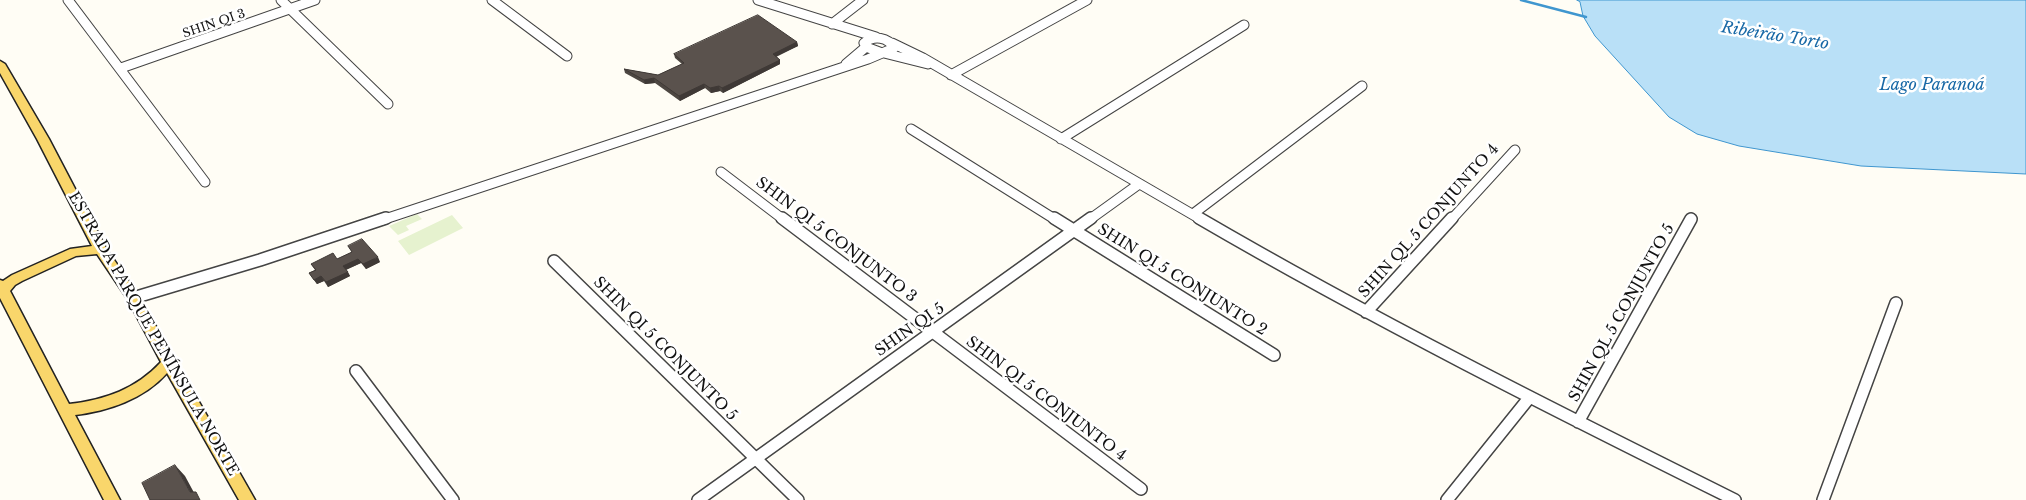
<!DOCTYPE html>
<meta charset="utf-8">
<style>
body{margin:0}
canvas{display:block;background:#fffdf5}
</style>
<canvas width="2026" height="500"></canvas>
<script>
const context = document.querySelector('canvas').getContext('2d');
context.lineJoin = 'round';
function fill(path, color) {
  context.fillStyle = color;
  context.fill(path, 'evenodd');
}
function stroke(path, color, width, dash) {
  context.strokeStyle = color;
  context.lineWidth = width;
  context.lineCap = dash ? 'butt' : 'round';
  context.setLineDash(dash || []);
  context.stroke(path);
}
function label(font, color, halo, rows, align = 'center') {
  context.font = font + ' "Libre Baskerville",serif';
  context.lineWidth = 5;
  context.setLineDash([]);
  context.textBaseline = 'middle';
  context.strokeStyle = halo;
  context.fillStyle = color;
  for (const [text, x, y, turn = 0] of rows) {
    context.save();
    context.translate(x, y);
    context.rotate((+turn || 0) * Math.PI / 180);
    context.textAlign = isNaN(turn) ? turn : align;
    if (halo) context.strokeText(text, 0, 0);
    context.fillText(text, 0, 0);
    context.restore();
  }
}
fill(new Path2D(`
 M 417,214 L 422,219 L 406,226 L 409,230 L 398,235 L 389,226 Z
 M 452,215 L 463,228 L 409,255 L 398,241 Z`), '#e6f2cf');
const water = new Path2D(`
 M 1577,0 L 2026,0 L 2026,174 L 1861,166 L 1739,146 L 1697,134 L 1669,117 L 1595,36 L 1583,16 L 1580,2 Z`);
fill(water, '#b9e0f7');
stroke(water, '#3f96cf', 1);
stroke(new Path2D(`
 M 1521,0 L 1586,17`), '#3f96cf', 2.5);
const minorFar1 = new Path2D(`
 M 68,0 L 205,182
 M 281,0 L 388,104
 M 492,0 L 567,56
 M 758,0 L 876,37
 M 832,24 L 863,0
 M 892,43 L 923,58 L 1202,220
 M 884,53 L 928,64
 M 846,64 L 866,47
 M 121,68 L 315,0
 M 951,75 L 1087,0
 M 911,129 L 1056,220
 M 1061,139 L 1244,25
 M 721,172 L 784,220
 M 1193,214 L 1362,86
 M 382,220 L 868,59 L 894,48 C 888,37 874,35 864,43 L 866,47 L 882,53
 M 1089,220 L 1139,184
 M 1451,220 L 1515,150`);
const minor = new Path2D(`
 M 782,218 L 1141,489
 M 1054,218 L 1274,355
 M 1199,218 C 1374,320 1554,410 1735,500
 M 554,261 L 798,500
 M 133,298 L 260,260 L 386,218
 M 1366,312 L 1452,218
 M 356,371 L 453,500
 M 1578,422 L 1691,219
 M 698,500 L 1091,218
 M 1447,500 L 1529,398
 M 1823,500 L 1896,303`);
const major = new Path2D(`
 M 0,61 L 5,64 L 49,139 L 106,248 L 138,295 L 255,500 L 239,500 L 167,373 C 144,399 108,411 75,415 L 120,500 L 104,500 L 0,298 L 0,280 L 3,281 L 12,275 L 70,249 L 92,246 L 37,139 L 0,73 ZM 97,254 L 128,300 L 161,362 C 136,389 105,400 69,404 L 10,291 L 15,285 L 22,281 L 76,256 Z`);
stroke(minorFar1, '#444', 11);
stroke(minor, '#444', 14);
stroke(major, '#222', 3);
stroke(minorFar1, '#fff', 9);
stroke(minor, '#fff', 11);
fill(major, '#f9d66b');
fill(new Path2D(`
 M 797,42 L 798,46 L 776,56 L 780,60 L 780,64 L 723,93 L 720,91 L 711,93 L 705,88 L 680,101 L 655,83 L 645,84 L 625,73 L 624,69 L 658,75 L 682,64 L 675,58 L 674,54 Z
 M 348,246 L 380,262 L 366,269 L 361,263 L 346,270 L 350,276 L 328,287 L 324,281 L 317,284 L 309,273 L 315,270 L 311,264 L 337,259 L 352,252 Z`), '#4d4742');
fill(new Path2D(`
 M 797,42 L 798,46 L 774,58 L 773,54 Z
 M 780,60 L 780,64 L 723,93 L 722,88 Z
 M 654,78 L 655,83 L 645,84 L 644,80 Z
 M 704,84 L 705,88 L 680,101 L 679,96 Z
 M 719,86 L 720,91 L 711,93 L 710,88 Z
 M 378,257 L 380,262 L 366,269 L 363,264 Z
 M 358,259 L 361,263 L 345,270 L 343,266 Z
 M 348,272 L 350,276 L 328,287 L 326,282 Z
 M 321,276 L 324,281 L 317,284 L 314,280 Z
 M 175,465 L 185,476 L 198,500 L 190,492 Z`), '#3f3936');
const building = new Path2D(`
 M 758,15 L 797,42 L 773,54 L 780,60 L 722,88 L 719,86 L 710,88 L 704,84 L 679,96 L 654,78 L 644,80 L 624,69 L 658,75 L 684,63 L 674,54 Z
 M 362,239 L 378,257 L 363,264 L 358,259 L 343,266 L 348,272 L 326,282 L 321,276 L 314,280 L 309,273 L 316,270 L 311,264 L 333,253 L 337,259 L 352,252 L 348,246 Z
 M 175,465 L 190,492 L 196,492 L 200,500 L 150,500 L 142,483 Z`);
fill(building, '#5a524d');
stroke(building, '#3f3936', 1);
label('12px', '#111', '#fff', [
 ["SHIN QI 3",214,24,-19]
]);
label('15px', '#111', '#fff', [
 ["SHIN QL 5 CONJUNTO 4",1429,221,-48],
 ["SHIN QI 5 CONJUNTO 3",836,240,37],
 ["SHIN QI 5 CONJUNTO 2",1182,280,32],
 ["SHIN QL 5 CONJUNTO 5",1622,313,-61],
 ["SHIN QI 5",910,330,-35],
 ["ESTRADA PARQUE PENÍNSULA NORTE",153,334,60],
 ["SHIN QI 5 CONJUNTO 5",665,349,45],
 ["SHIN QI 5 CONJUNTO 4",1046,399,37]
]);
label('italic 16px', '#1768a6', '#fff', [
 ["Ribeirão Torto",1775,36,9],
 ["Lago Paranoá",1932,85]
]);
</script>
